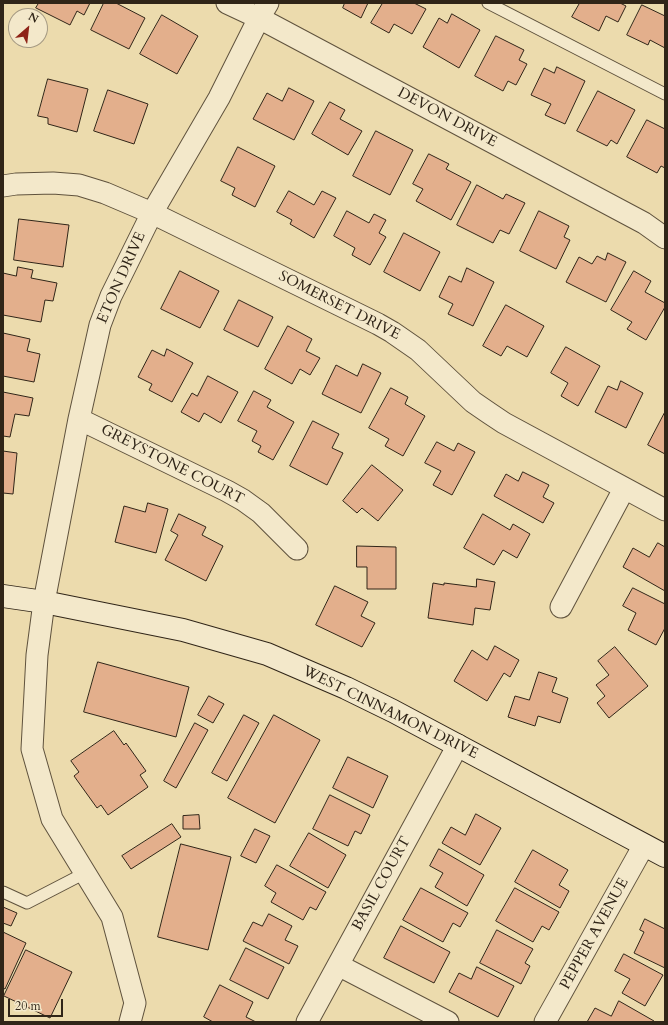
<!DOCTYPE html>
<style>
body{margin:0}
#map{position:relative;width:668px;height:1025px;overflow:hidden;background:#ecdbad;font-family:Cardo,serif}
canvas{display:block}
.frame{position:absolute;inset:0;border:4px solid #302518;pointer-events:none}
.north{position:absolute;left:8px;top:8px;width:40px;height:40px;box-sizing:border-box;background:#f3e8ca;border:1px solid #a59a83;border-radius:50%;rotate:28deg;font-size:11px;font-weight:700;line-height:16px;text-align:center;color:#302518}
.north::after{content:'';display:block;margin:auto;width:14px;height:18px;background:#8f2418;clip-path:polygon(50% 0,100% 100%,50% 72%,0 100%)}
.scale{position:absolute;left:8px;top:999px;width:55px;height:18px;box-sizing:border-box;border:2px solid #302518;border-top:0;padding-left:5px;font-size:12px;line-height:14px;white-space:nowrap;color:#302518;-webkit-text-stroke:3px #f3e8ca;paint-order:stroke}
</style>
<div id="map">
<canvas width="668" height="1025"></canvas>
<div class="frame"></div>
<div class="north">N</div>
<div class="scale">20 m</div>
</div>
<script>
const context = document.querySelector('canvas').getContext('2d');
context.lineJoin = 'round';
function fill(path, color) {
  context.fillStyle = color;
  context.fill(path, 'evenodd');
}
function stroke(path, color, width, dash) {
  context.strokeStyle = color;
  context.lineWidth = width;
  context.lineCap = dash ? 'butt' : 'round';
  context.setLineDash(dash || []);
  context.stroke(path);
}
function label(font, color, halo, rows, align = 'center') {
  context.font = font + ' Cardo,serif';
  context.lineWidth = 3.5;
  context.setLineDash([]);
  context.textBaseline = 'middle';
  context.strokeStyle = halo;
  context.fillStyle = color;
  for (const [text, x, y, turn = 0] of rows) {
    context.save();
    context.translate(x, y);
    context.rotate((+turn || 0) * Math.PI / 180);
    context.textAlign = isNaN(turn) ? turn : align;
    if (halo) context.strokeText(text, 0, 0);
    context.fillText(text, 0, 0);
    context.restore();
  }
}
const building = new Path2D(`
 M 39,3 L 90,3 L 84,15 L 77,11 L 70,25 L 36,8 Z
 M 104,3 L 116,3 L 145,18 L 129,49 L 91,30 Z
 M 345,3 L 368,3 L 361,18 L 343,8 Z
 M 383,3 L 414,3 L 426,9 L 412,34 L 394,24 L 389,33 L 371,23 Z
 M 580,3 L 620,3 L 626,6 L 618,22 L 606,16 L 599,31 L 572,17 Z
 M 642,5 L 665,16 L 665,48 L 650,40 L 648,45 L 627,35 Z
 M 452,14 L 480,30 L 459,68 L 423,47 L 439,18 L 447,23 Z
 M 162,15 L 198,36 L 177,74 L 140,54 Z
 M 496,36 L 524,50 L 519,60 L 527,64 L 516,85 L 508,81 L 503,91 L 475,76 Z
 M 557,67 L 585,81 L 565,124 L 545,115 L 551,104 L 531,95 L 544,68 L 554,73 Z
 M 48,79 L 88,89 L 77,132 L 48,124 L 48,118 L 38,116 Z
 M 289,88 L 314,101 L 294,140 L 253,119 L 267,93 L 282,101 Z
 M 108,90 L 148,104 L 134,144 L 94,131 Z
 M 598,91 L 635,110 L 617,144 L 611,140 L 607,146 L 577,131 Z
 M 330,102 L 345,110 L 340,119 L 362,131 L 348,155 L 312,134 Z
 M 647,120 L 665,129 L 665,168 L 661,166 L 657,173 L 627,157 Z
 M 376,131 L 413,150 L 390,195 L 353,176 Z
 M 238,147 L 275,166 L 255,207 L 232,195 L 235,188 L 221,181 Z
 M 429,154 L 449,164 L 446,169 L 471,182 L 451,220 L 416,201 L 423,189 L 413,184 Z
 M 477,185 L 503,199 L 506,194 L 525,203 L 509,234 L 500,230 L 493,243 L 457,225 Z
 M 289,191 L 314,205 L 322,191 L 336,198 L 314,238 L 290,224 L 292,220 L 277,212 Z
 M 347,211 L 369,223 L 374,214 L 386,220 L 379,233 L 386,237 L 370,265 L 352,255 L 355,248 L 334,236 Z
 M 539,211 L 569,226 L 564,237 L 570,240 L 556,269 L 520,251 Z
 M 19,219 L 69,225 L 63,267 L 14,260 Z
 M 404,233 L 440,252 L 420,291 L 384,272 Z
 M 608,253 L 626,262 L 606,302 L 566,282 L 579,257 L 592,264 L 597,256 L 605,260 Z
 M 18,267 L 33,270 L 31,278 L 57,283 L 53,301 L 45,300 L 41,322 L 3,315 L 3,273 L 16,276 Z
 M 467,268 L 494,282 L 473,326 L 448,314 L 453,304 L 439,297 L 449,276 L 461,282 Z
 M 180,271 L 219,291 L 200,328 L 161,309 Z
 M 634,271 L 651,281 L 645,292 L 665,303 L 665,307 L 646,340 L 627,329 L 632,322 L 611,310 Z
 M 239,300 L 273,317 L 258,347 L 224,330 Z
 M 506,305 L 544,326 L 527,357 L 507,346 L 501,356 L 483,346 Z
 M 288,326 L 312,339 L 306,351 L 320,358 L 310,375 L 300,369 L 292,384 L 265,369 Z
 M 3,333 L 30,339 L 27,351 L 40,354 L 34,382 L 3,376 Z
 M 566,347 L 600,366 L 578,406 L 561,396 L 568,383 L 551,373 Z
 M 167,349 L 193,363 L 172,402 L 149,390 L 152,384 L 138,377 L 152,350 L 164,356 Z
 M 363,364 L 381,373 L 361,413 L 322,394 L 336,365 L 357,376 Z
 M 208,376 L 238,392 L 221,423 L 204,413 L 199,422 L 181,412 L 192,393 L 197,396 Z
 M 621,381 L 643,393 L 626,428 L 595,412 L 608,386 L 617,390 Z
 M 391,388 L 408,397 L 405,404 L 425,416 L 403,456 L 385,446 L 389,439 L 369,428 Z
 M 254,391 L 271,400 L 267,407 L 294,422 L 273,460 L 258,452 L 261,446 L 252,441 L 257,431 L 238,421 Z
 M 3,392 L 33,398 L 29,416 L 15,414 L 10,437 L 3,436 Z
 M 665,412 L 665,454 L 648,445 Z
 M 313,421 L 339,434 L 332,448 L 343,453 L 327,485 L 290,466 Z
 M 437,442 L 454,451 L 458,443 L 475,452 L 452,495 L 433,485 L 441,471 L 425,463 Z
 M 3,451 L 17,453 L 13,494 L 3,493 Z
 M 372,465 L 403,490 L 378,521 L 362,508 L 357,513 L 343,501 Z
 M 523,472 L 549,485 L 543,497 L 554,503 L 543,523 L 494,496 L 506,474 L 518,481 Z
 M 148,503 L 168,509 L 156,553 L 115,542 L 124,506 L 145,512 Z
 M 179,514 L 206,527 L 202,535 L 223,546 L 206,581 L 165,560 L 178,535 L 171,531 Z
 M 483,514 L 510,530 L 513,524 L 530,534 L 517,558 L 503,550 L 494,565 L 464,548 Z
 M 658,543 L 665,547 L 665,591 L 623,567 L 633,548 L 649,557 Z
 M 357,546 L 396,547 L 396,589 L 367,589 L 367,567 L 357,567 Z
 M 477,579 L 495,582 L 490,610 L 475,608 L 473,625 L 428,618 L 433,583 L 444,585 L 444,583 L 476,587 Z
 M 335,586 L 368,602 L 361,616 L 375,623 L 362,647 L 316,625 Z
 M 633,588 L 665,604 L 665,628 L 656,645 L 628,630 L 636,613 L 623,606 Z
 M 495,646 L 519,660 L 510,677 L 504,673 L 487,701 L 454,681 L 472,650 L 487,660 Z
 M 615,647 L 648,686 L 609,718 L 597,703 L 605,696 L 596,685 L 609,675 L 598,661 Z
 M 98,662 L 189,687 L 176,737 L 84,712 Z
 M 539,672 L 557,678 L 552,692 L 568,698 L 560,723 L 538,716 L 535,726 L 508,717 L 515,696 L 529,700 Z
 M 209,696 L 224,704 L 213,723 L 198,715 Z
 M 244,715 L 259,723 L 227,781 L 212,773 Z
 M 274,715 L 320,740 L 275,823 L 228,798 Z
 M 195,723 L 208,730 L 176,788 L 164,781 Z
 M 114,731 L 124,745 L 126,743 L 146,771 L 140,775 L 148,787 L 108,815 L 101,805 L 97,808 L 74,776 L 79,772 L 71,761 Z
 M 348,757 L 388,776 L 373,808 L 333,788 Z
 M 330,795 L 370,815 L 361,834 L 355,831 L 348,846 L 313,829 Z
 M 476,814 L 501,828 L 480,865 L 442,843 L 451,827 L 465,835 Z
 M 199,815 L 200,829 L 183,829 L 183,816 Z
 M 172,824 L 181,837 L 131,869 L 122,856 Z
 M 255,829 L 270,836 L 256,863 L 241,856 Z
 M 309,833 L 346,855 L 328,888 L 290,866 Z
 M 181,844 L 231,857 L 208,950 L 158,937 Z
 M 439,849 L 484,875 L 467,906 L 435,887 L 443,873 L 430,866 Z
 M 533,850 L 568,870 L 559,885 L 569,891 L 560,908 L 515,882 Z
 M 277,865 L 326,892 L 316,910 L 310,907 L 303,920 L 271,902 L 276,893 L 265,886 Z
 M 421,888 L 468,913 L 460,927 L 453,923 L 443,942 L 403,920 Z
 M 515,888 L 559,912 L 549,930 L 542,926 L 533,942 L 496,921 Z
 M 3,907 L 17,913 L 11,926 L 3,923 Z
 M 269,914 L 292,926 L 285,940 L 298,946 L 289,964 L 243,941 L 253,922 L 262,926 Z
 M 645,919 L 665,929 L 665,968 L 634,953 L 644,932 L 640,930 Z
 M 401,926 L 450,952 L 434,983 L 384,958 Z
 M 497,930 L 533,949 L 525,963 L 530,966 L 521,984 L 480,963 Z
 M 3,932 L 26,943 L 5,989 L 3,988 Z
 M 246,948 L 284,967 L 268,999 L 230,980 Z
 M 26,950 L 72,972 L 50,1018 L 4,996 Z
 M 624,954 L 663,975 L 645,1006 L 622,993 L 630,979 L 615,971 Z
 M 477,967 L 514,986 L 498,1017 L 449,992 L 459,973 L 471,979 Z
 M 220,985 L 253,1002 L 246,1017 L 256,1022 L 213,1022 L 204,1017 Z
 M 619,1001 L 654,1021 L 654,1022 L 587,1022 L 595,1008 L 611,1016 Z`);
fill(building, '#e3af8c');
stroke(building, '#302518', 1);
const lane = new Path2D(`
 M 488,3 L 665,94
 M 3,892 L 27,903 L 85,873`);
const street = new Path2D(`
 M 227,3 L 259,18 L 644,223 L 665,238
 M 3,186 L 16,184 L 53,183 L 79,185 L 105,193 L 152,213 L 378,324 L 392,332 L 418,350 L 473,402 L 489,413 L 504,423 L 665,510
 M 79,419 L 227,491 L 243,500 L 261,513 L 297,549
 M 561,607 L 624,489
 M 338,965 L 448,1022
 M 130,1022 L 135,1003 L 112,917 L 52,819 L 32,749 L 37,655 L 44,602 L 79,419 L 100,325 L 111,296 L 152,213 L 219,98 L 259,18 L 268,3
 M 307,1022 L 458,745
 M 545,1022 L 644,845`);
const secondary = new Path2D(`
 M 3,596 L 44,602 L 183,630 L 267,654 L 346,688 L 393,711 L 665,856`);
stroke(lane, '#5f523d', 13);
stroke(street, '#5f523d', 23);
stroke(secondary, '#302518', 24);
stroke(lane, '#f3e8ca', 11);
stroke(street, '#f3e8ca', 21);
stroke(secondary, '#f3e8ca', 22);
label('15px', '#302518', '#f3e8ca', [
 ["DEVON DRIVE",447,118,28],
 ["ETON DRIVE",122,278,-66],
 ["SOMERSET DRIVE",339,306,27],
 ["GREYSTONE COURT",172,465,27],
 ["WEST CINNAMON DRIVE",390,713,26],
 ["BASIL COURT",382,884,-61],
 ["PEPPER AVENUE",595,934,-61]
]);
</script>
